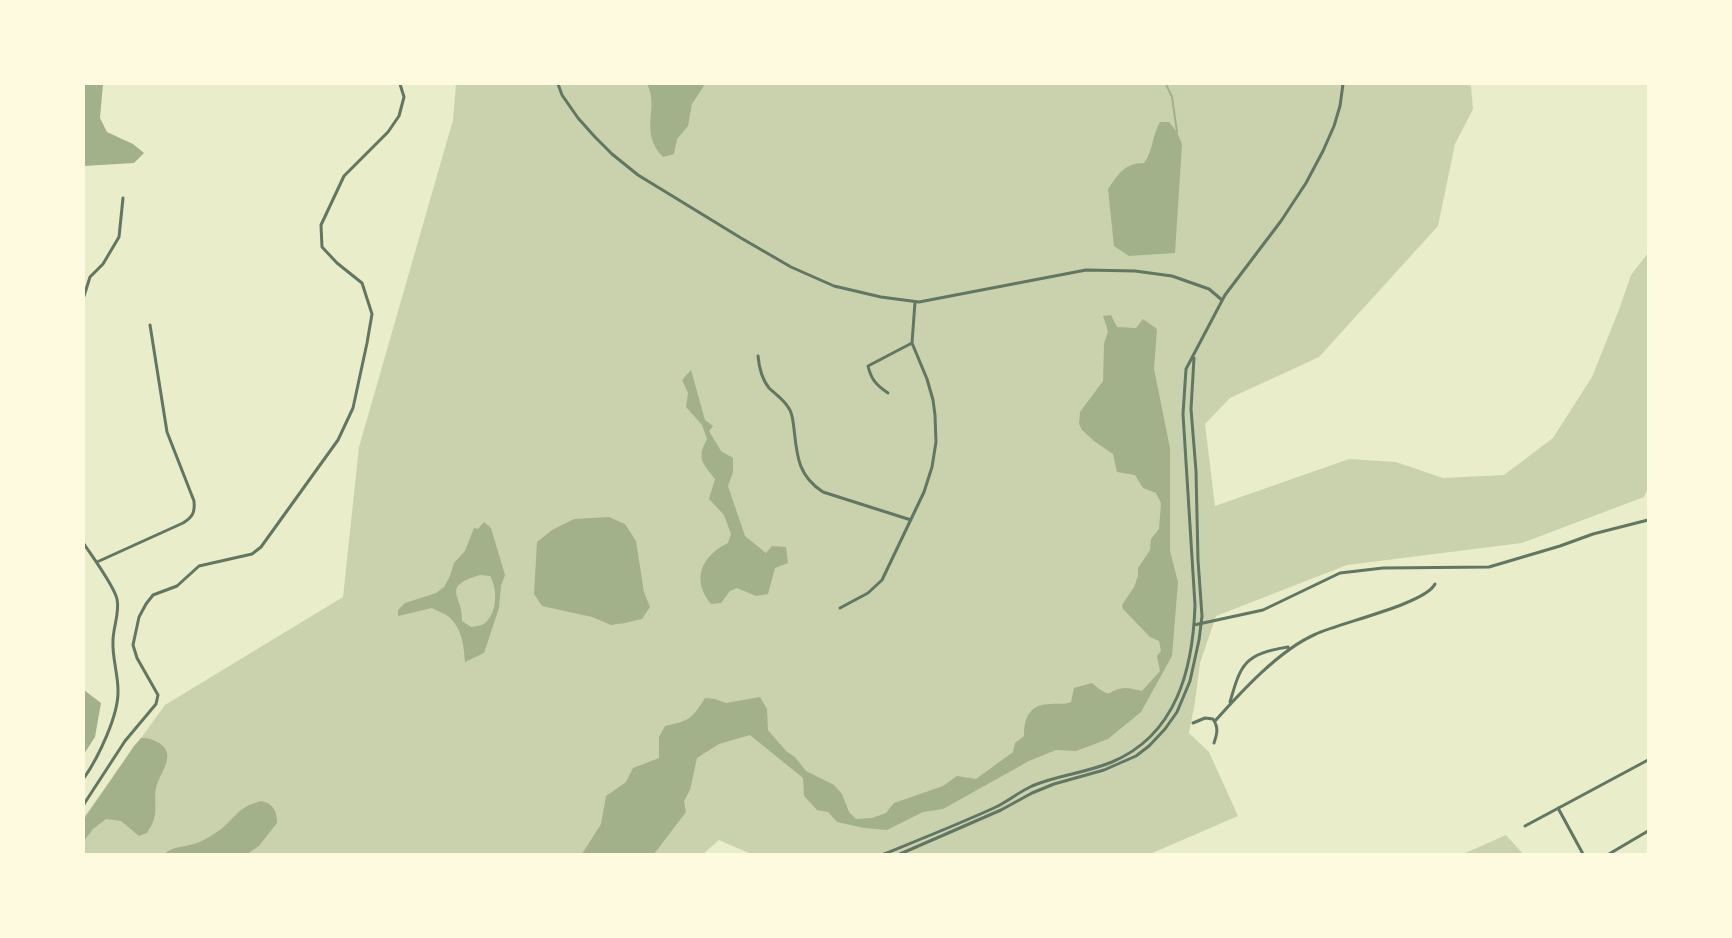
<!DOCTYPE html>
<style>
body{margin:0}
#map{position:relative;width:1732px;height:938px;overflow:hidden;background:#e9edc9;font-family:Rubik,sans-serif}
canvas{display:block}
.frame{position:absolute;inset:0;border:85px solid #fefae0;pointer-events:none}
</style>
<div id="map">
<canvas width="1732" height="938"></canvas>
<div class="frame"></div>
</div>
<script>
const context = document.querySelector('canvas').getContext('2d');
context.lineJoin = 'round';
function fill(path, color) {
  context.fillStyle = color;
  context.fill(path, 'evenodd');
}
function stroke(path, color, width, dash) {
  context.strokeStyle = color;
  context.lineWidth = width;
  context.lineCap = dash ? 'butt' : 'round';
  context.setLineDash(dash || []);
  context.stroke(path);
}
fill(new Path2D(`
 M 456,84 L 1468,84 L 1471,86 L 1473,109 L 1455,144 L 1438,226 L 1319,357 L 1230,398 L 1205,424 L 1215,506 L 1349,459 L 1396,462 L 1443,478 L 1504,475 L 1553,438 L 1592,377 L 1620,307 L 1631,275 L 1648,253 L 1648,488 L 1644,497 L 1522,543 L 1347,565 L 1216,616 L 1200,663 L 1195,702 L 1189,733 L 1209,752 L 1238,816 L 1150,854 L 751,854 L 719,840 L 703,854 L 84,854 L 84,817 L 165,705 L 343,597 L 359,447 L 453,120 Z
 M 1506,835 L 1523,854 L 1463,854 Z`), '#cad2ad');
fill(new Path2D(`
 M 84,84 L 103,84 L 100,118 L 107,132 L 133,144 L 144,153 L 134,163 L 84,166 Z
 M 647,84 L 705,84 L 692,104 L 688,126 L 677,139 L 674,154 L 663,157 C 638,131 660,108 647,84 Z
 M 1160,122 L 1169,122 L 1177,132 L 1182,144 L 1175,253 L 1129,256 L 1114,246 L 1108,189 C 1118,175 1124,163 1144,163 C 1153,152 1152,135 1160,122 Z
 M 1111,315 L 1117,327 L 1136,328 L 1143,319 L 1157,329 L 1154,369 L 1170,448 L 1170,551 L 1178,582 L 1172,656 L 1141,712 L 1108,739 L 1076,751 L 1056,750 L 1029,761 L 943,809 L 923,812 L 887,830 L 864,828 L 837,822 L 828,812 L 817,810 L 804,796 L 803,778 L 750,735 L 719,744 L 697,758 L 690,790 L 684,801 L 686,812 L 654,854 L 582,854 L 601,824 L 606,796 L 626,782 L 633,768 L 659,758 L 659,737 L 665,726 C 689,721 692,719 705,698 L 715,699 L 726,703 L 760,697 L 767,709 L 768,730 L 786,751 L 795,757 L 806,771 L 834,785 L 842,794 L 849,812 L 856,819 L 872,818 L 886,813 L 894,803 L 943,786 L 957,776 L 976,779 L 1013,752 L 1015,743 L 1024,736 C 1024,717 1030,704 1051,704 C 1059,703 1064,705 1071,702 L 1074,688 L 1092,683 C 1114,702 1106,689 1125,688 C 1131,688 1137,690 1142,691 L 1160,671 L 1157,656 L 1161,651 L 1159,641 L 1150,637 L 1123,609 L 1122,605 L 1134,587 L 1138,576 L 1138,568 L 1150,550 L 1151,539 L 1159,529 L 1161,503 L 1156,493 L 1143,488 L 1135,475 L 1117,472 L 1113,454 L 1094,441 L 1082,430 L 1079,424 L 1080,412 L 1103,381 L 1104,344 L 1108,331 L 1103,316 Z
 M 691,370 L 705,420 L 713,426 L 709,431 L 721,451 L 733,458 L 733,472 L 728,486 L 745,536 L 766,553 L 772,546 L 786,547 L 788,563 L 775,568 L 768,594 L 756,596 L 737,588 L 730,591 L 721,603 L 711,604 C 691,580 701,556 728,543 L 731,534 L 724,515 L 709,499 L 715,479 C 703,463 696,460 707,439 L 702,425 L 686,407 L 688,393 L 682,380 Z
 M 609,517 L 625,524 L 636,541 L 644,592 L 650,607 L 642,619 L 625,623 L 611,625 L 592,617 L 542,606 L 534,594 L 537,542 L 552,530 L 574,519 Z
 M 484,522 L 491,528 L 505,575 L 501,586 L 499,608 L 484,653 L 465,662 C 464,647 462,628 449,617 C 444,613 437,611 432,608 L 398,616 L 398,610 L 405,603 L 436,593 L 444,587 L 450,576 L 454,563 L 465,551 L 474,528 L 478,529 ZM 480,575 L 490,576 C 497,588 498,611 486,622 C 483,626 476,626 471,627 L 462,621 C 464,596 439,587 480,575 Z
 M 84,690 L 101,703 L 95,737 L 84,754 Z
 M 141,738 C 149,738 152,739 159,743 C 178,754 159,774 156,788 C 154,798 157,810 154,819 C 153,824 149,829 147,833 L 139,836 L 121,821 L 106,819 L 93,829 L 84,841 L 84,819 L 134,746 Z
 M 261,801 C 273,803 277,811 277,823 L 259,846 L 247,854 L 164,854 C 173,846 186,847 197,843 C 202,841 209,837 214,834 C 234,822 234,808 261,801 Z`), '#a3b18a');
stroke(new Path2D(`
 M 1166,84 L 1172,97 L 1177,132`), '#a3b18a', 2);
stroke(new Path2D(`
 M 558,84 L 562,95 L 578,118 L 595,137 L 612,154 L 638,175 L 741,238 L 791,267 L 834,286 L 881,297 L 919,302 L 1086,270 L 1135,271 L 1172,276 L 1209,289 L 1222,300
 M 84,296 L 90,277 L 103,264 L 119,237 L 123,198
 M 758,356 C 759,367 761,378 769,388 C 775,394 783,399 788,407 C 793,413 793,422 794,429 C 797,456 798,476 823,492 L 911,520
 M 888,393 C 876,385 871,379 868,366 L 912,343
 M 84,544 C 92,556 114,586 117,599 C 120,613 113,627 113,641 C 112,657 118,674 118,690 C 119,715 98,758 84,778
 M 97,562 L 183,523 C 193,517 195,512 194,501 L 167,432 L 150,325
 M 840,608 L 868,593 L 882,580 L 924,492 L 932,467 L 936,442 L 935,415 L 933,400 L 927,379 L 912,343 L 915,302
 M 1194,625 L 1263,610 L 1340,573 L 1383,568 L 1489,567 L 1560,546 L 1593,534 L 1648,520
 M 1230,702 C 1241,663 1245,654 1288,647
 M 1215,721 C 1241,692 1279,650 1316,634 C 1339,623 1425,604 1435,584
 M 1193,723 L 1205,718 L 1213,719 C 1219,728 1217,734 1214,743
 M 84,804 L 125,741 L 156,704 L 158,695 L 137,658 L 133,645 L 139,617 L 146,604 L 153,595 L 177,586 L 199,566 L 252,554 L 261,547 L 338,440 L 353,408 L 367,343 L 372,314 L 362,283 L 337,263 L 322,247 L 321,225 L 344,176 L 388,132 L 399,116 L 404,97 L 400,84
 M 1558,808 L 1583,854
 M 1525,826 L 1648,760
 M 884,854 C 921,839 959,824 996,807 C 1008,801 1019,792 1032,786 C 1058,775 1086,773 1112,762 C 1176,735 1193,670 1195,605 L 1183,414 L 1186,369 L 1225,295 L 1281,221 L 1306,183 L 1323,151 L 1334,126 L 1340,106 L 1343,84
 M 900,854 L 1001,810 L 1032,793 L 1054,784 L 1104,770 L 1136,756 L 1149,746 L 1165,729 L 1177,712 L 1190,681 L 1199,640 L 1202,616 L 1198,560 L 1196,471 L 1191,409 L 1194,358
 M 1609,854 L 1648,831`), '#617663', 3);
</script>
